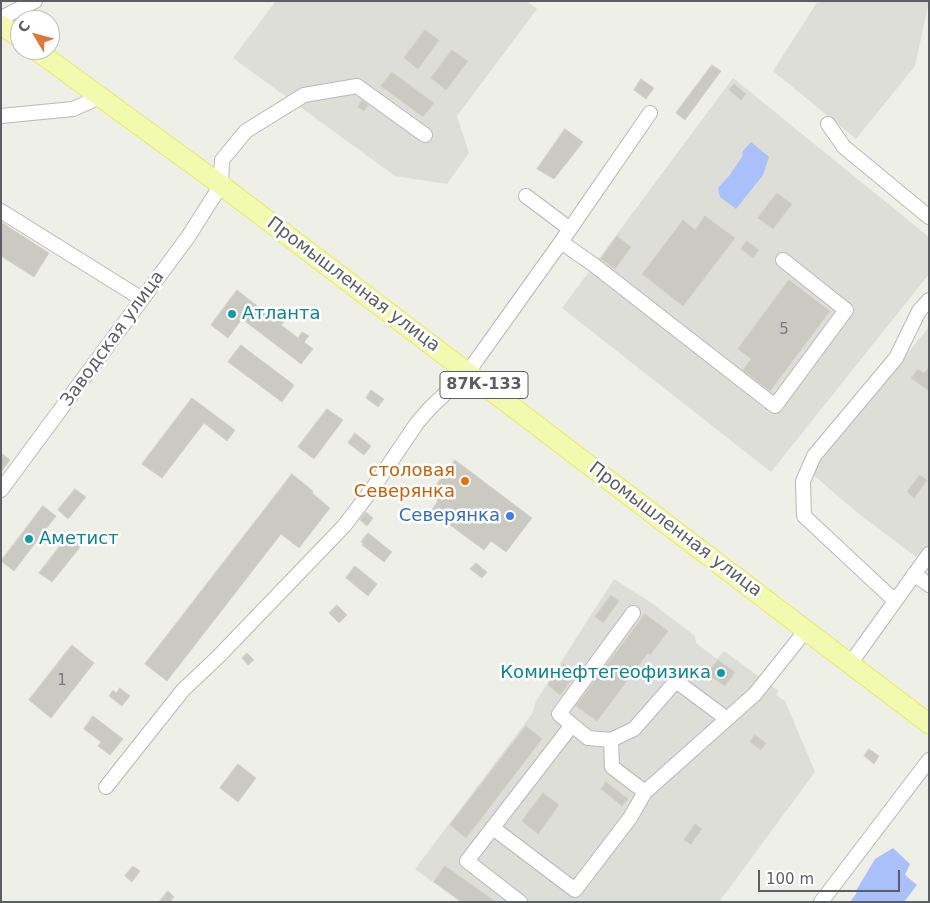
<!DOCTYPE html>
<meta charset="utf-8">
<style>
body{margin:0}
#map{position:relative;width:930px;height:903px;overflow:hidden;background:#eeefe6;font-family:"DejaVu Sans",sans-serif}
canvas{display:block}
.frame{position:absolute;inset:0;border:2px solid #5d5e65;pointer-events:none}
.north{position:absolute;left:10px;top:10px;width:50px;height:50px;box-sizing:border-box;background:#fff;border:1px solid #bebfc1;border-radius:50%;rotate:307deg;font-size:14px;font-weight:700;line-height:20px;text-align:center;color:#5d5e65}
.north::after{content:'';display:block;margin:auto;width:18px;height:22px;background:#df773b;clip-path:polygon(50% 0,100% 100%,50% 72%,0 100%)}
.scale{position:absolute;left:758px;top:870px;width:142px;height:22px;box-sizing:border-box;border:2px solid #5d5e65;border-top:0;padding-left:6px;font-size:15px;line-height:18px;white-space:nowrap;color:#5d5e65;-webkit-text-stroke:4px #fff;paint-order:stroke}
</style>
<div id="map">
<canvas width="930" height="903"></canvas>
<div class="frame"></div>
<div class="north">С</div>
<div class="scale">100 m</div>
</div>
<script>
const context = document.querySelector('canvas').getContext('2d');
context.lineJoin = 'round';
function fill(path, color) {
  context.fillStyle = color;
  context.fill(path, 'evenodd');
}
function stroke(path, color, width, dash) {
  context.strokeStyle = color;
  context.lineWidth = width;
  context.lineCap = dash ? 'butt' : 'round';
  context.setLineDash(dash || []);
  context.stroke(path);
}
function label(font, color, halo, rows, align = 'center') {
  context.font = font + ' "DejaVu Sans",sans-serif';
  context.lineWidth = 5;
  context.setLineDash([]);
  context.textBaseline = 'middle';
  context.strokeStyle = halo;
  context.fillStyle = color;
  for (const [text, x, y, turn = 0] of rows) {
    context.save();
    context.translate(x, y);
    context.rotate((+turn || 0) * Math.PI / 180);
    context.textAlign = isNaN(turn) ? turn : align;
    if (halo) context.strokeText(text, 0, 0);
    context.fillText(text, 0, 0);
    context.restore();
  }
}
fill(new Path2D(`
 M 276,1 L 527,1 L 537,9 L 457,116 L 469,153 L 447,184 L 395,176 L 233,58 Z
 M 818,1 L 929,1 L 915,66 L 856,139 L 773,71 Z
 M 733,78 L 929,237 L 929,274 L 771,472 L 562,308 Z
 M 929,327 L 929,560 L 920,553 L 916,557 L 859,514 L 810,472 Z
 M 614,579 L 650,602 L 695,636 L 696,643 L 717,659 L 724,651 L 779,691 L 776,695 L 785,701 L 815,772 L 719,902 L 460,902 L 415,869 L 532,714 L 536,701 Z`), '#ddded8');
fill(new Path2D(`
 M 751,142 L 769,157 L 763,175 L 736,209 L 720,197 L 718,188 L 729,176 L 742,157 L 743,151 Z
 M 893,848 L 910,864 L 905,875 L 917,885 L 904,902 L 850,902 L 856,894 L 857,889 L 875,859 Z`), '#aac0fa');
const building = new Path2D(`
 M 425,30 L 439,40 L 418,69 L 404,58 Z
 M 452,50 L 468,61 L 446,90 L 431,78 Z
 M 712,65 L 721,71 L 685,120 L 676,113 Z
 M 392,72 L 434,103 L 423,117 L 381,86 Z
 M 641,79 L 654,88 L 646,99 L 634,90 Z
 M 734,84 L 746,94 L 741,100 L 729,90 Z
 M 362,100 L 368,105 L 364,111 L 358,107 Z
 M 565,129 L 583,142 L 554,179 L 537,169 Z
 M 777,193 L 792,204 L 773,229 L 758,218 Z
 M 705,216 L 735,238 L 683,306 L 642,274 L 683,220 L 695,230 Z
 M 1,222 L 49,253 L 34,277 L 1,256 Z
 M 617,236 L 631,247 L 615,269 L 601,259 Z
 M 747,241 L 759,250 L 753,258 L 741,249 Z
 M 789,280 L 830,311 L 770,391 L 743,370 L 751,359 L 738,349 Z
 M 237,290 L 275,320 L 280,314 L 286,319 L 281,325 L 298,338 L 302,332 L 309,336 L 304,342 L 313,349 L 301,364 L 242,319 L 228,338 L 211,325 Z
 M 241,345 L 294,385 L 282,402 L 228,362 Z
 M 929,367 L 929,391 L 911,378 L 918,369 L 924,373 Z
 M 371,390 L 384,399 L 378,407 L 366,398 Z
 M 192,398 L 235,430 L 227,441 L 204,423 L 162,478 L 142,464 Z
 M 327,409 L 343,420 L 314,459 L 298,447 Z
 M 355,433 L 371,446 L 364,455 L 348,443 Z
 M 1,453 L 10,460 L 1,472 Z
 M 455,460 L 532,518 L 506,552 L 491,541 L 484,550 L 431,511 L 438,501 L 430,494 Z
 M 292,474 L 313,491 L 312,493 L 330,508 L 299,548 L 281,534 L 167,681 L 145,664 Z
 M 920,475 L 927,480 L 914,498 L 907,492 Z
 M 75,489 L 86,497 L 68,519 L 58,510 Z
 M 43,506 L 56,516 L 14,571 L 1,561 Z
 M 366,512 L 373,518 L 367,526 L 360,520 Z
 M 368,533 L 392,552 L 384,562 L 362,545 L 363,543 L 361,542 Z
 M 68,536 L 81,546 L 52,582 L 39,573 Z
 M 476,563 L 487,572 L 482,578 L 470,569 Z
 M 355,566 L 377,584 L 368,596 L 346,578 Z
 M 611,595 L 619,601 L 603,623 L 595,617 Z
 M 337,605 L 347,615 L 339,623 L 329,613 Z
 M 645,614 L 668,631 L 650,655 L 648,653 L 597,721 L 576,706 Z
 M 72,645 L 94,663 L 51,718 L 29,700 Z
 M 247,653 L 254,660 L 248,665 L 242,658 Z
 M 718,660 L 735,672 L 725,686 L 707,674 Z
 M 564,664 L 576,674 L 560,695 L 548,685 Z
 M 120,688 L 130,696 L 122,706 L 109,696 L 113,690 L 116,693 Z
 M 93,716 L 123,739 L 110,755 L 98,746 L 101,742 L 84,729 Z
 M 526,726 L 542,739 L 466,838 L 450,825 Z
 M 755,735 L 766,743 L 761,750 L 750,742 Z
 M 869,749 L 879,756 L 874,764 L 864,756 Z
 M 238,764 L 256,778 L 238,802 L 220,788 Z
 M 606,782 L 628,799 L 622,806 L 601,789 Z
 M 543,793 L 559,805 L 538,834 L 522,821 Z
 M 695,824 L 702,829 L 691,844 L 684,840 Z
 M 133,866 L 140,871 L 132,882 L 125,876 Z
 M 445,866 L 496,902 L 462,902 L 434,882 Z
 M 168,891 L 174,897 L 170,902 L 159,902 Z`);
fill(building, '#cacac2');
stroke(building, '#d3d3c4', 1);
const minor = new Path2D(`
 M 1,18 L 35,1
 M 1,116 L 73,109 L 100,97
 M 828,124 L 844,147 L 929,217
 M 526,196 L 570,229
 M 1,211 L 142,299
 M 561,242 L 594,265 L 775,406 L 846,310 L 783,260
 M 1,490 L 188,237 L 221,185 L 222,160 L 246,131 L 304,95 L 357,86 L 425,135
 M 914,574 L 929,585
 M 895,601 L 804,516 L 803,481 L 814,456 L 896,358 L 919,311 L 929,300
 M 633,613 L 559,714 L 588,738 L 611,740 L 634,729 L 676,681 L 727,719
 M 850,664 L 929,554
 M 611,740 L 612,767 L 645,792
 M 106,787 L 183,690 L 218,657 L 344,526 L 373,488 L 417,423 L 430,408 L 468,372 L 561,242 L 650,113
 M 493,828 L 575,890 L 630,818 L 645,792 L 755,694 L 806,630
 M 520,902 L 467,861 L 572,725
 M 821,902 L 929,760`);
const major = new Path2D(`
 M 1,25 L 20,38
 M 36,50 L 221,185 L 929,724`);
stroke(minor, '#b8b8be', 16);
stroke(major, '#e8e964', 21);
stroke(minor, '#fff', 14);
stroke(major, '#f1faaf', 19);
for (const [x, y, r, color] of [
 [232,314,5,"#0f9aa8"],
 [465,481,5,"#e8710a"],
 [510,516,5,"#3f7fe0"],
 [29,539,5,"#0f9aa8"],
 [721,673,5,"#0f9aa8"]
]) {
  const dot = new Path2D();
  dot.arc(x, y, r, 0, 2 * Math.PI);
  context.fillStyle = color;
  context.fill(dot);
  stroke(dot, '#fff', 2);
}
label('15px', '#78797c', null, [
 ["5",784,330],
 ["1",62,681]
]);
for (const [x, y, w] of [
 [484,385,88]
]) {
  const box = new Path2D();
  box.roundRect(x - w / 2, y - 13.5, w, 27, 4);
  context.fillStyle = '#fff';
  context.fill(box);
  stroke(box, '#5d5e65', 1);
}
label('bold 16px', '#5d5e65', null, [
 ["87К-133",484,385]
]);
label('18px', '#5d5e65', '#fff', [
 ["Промышленная улица",353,285,37],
 ["Заводская улица",113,339,-54],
 ["Промышленная улица",675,530,37]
]);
label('18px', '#0d838f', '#fff', [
 ["Атланта",242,314],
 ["Аметист",39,539],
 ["Коминефтегеофизика",711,673,"right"]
], 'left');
label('18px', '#c56008', '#fff', [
 ["столовая",455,471],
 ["Северянка",455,492]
], 'right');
label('18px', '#366cbe', '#fff', [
 ["Северянка",500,516]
], 'right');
</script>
